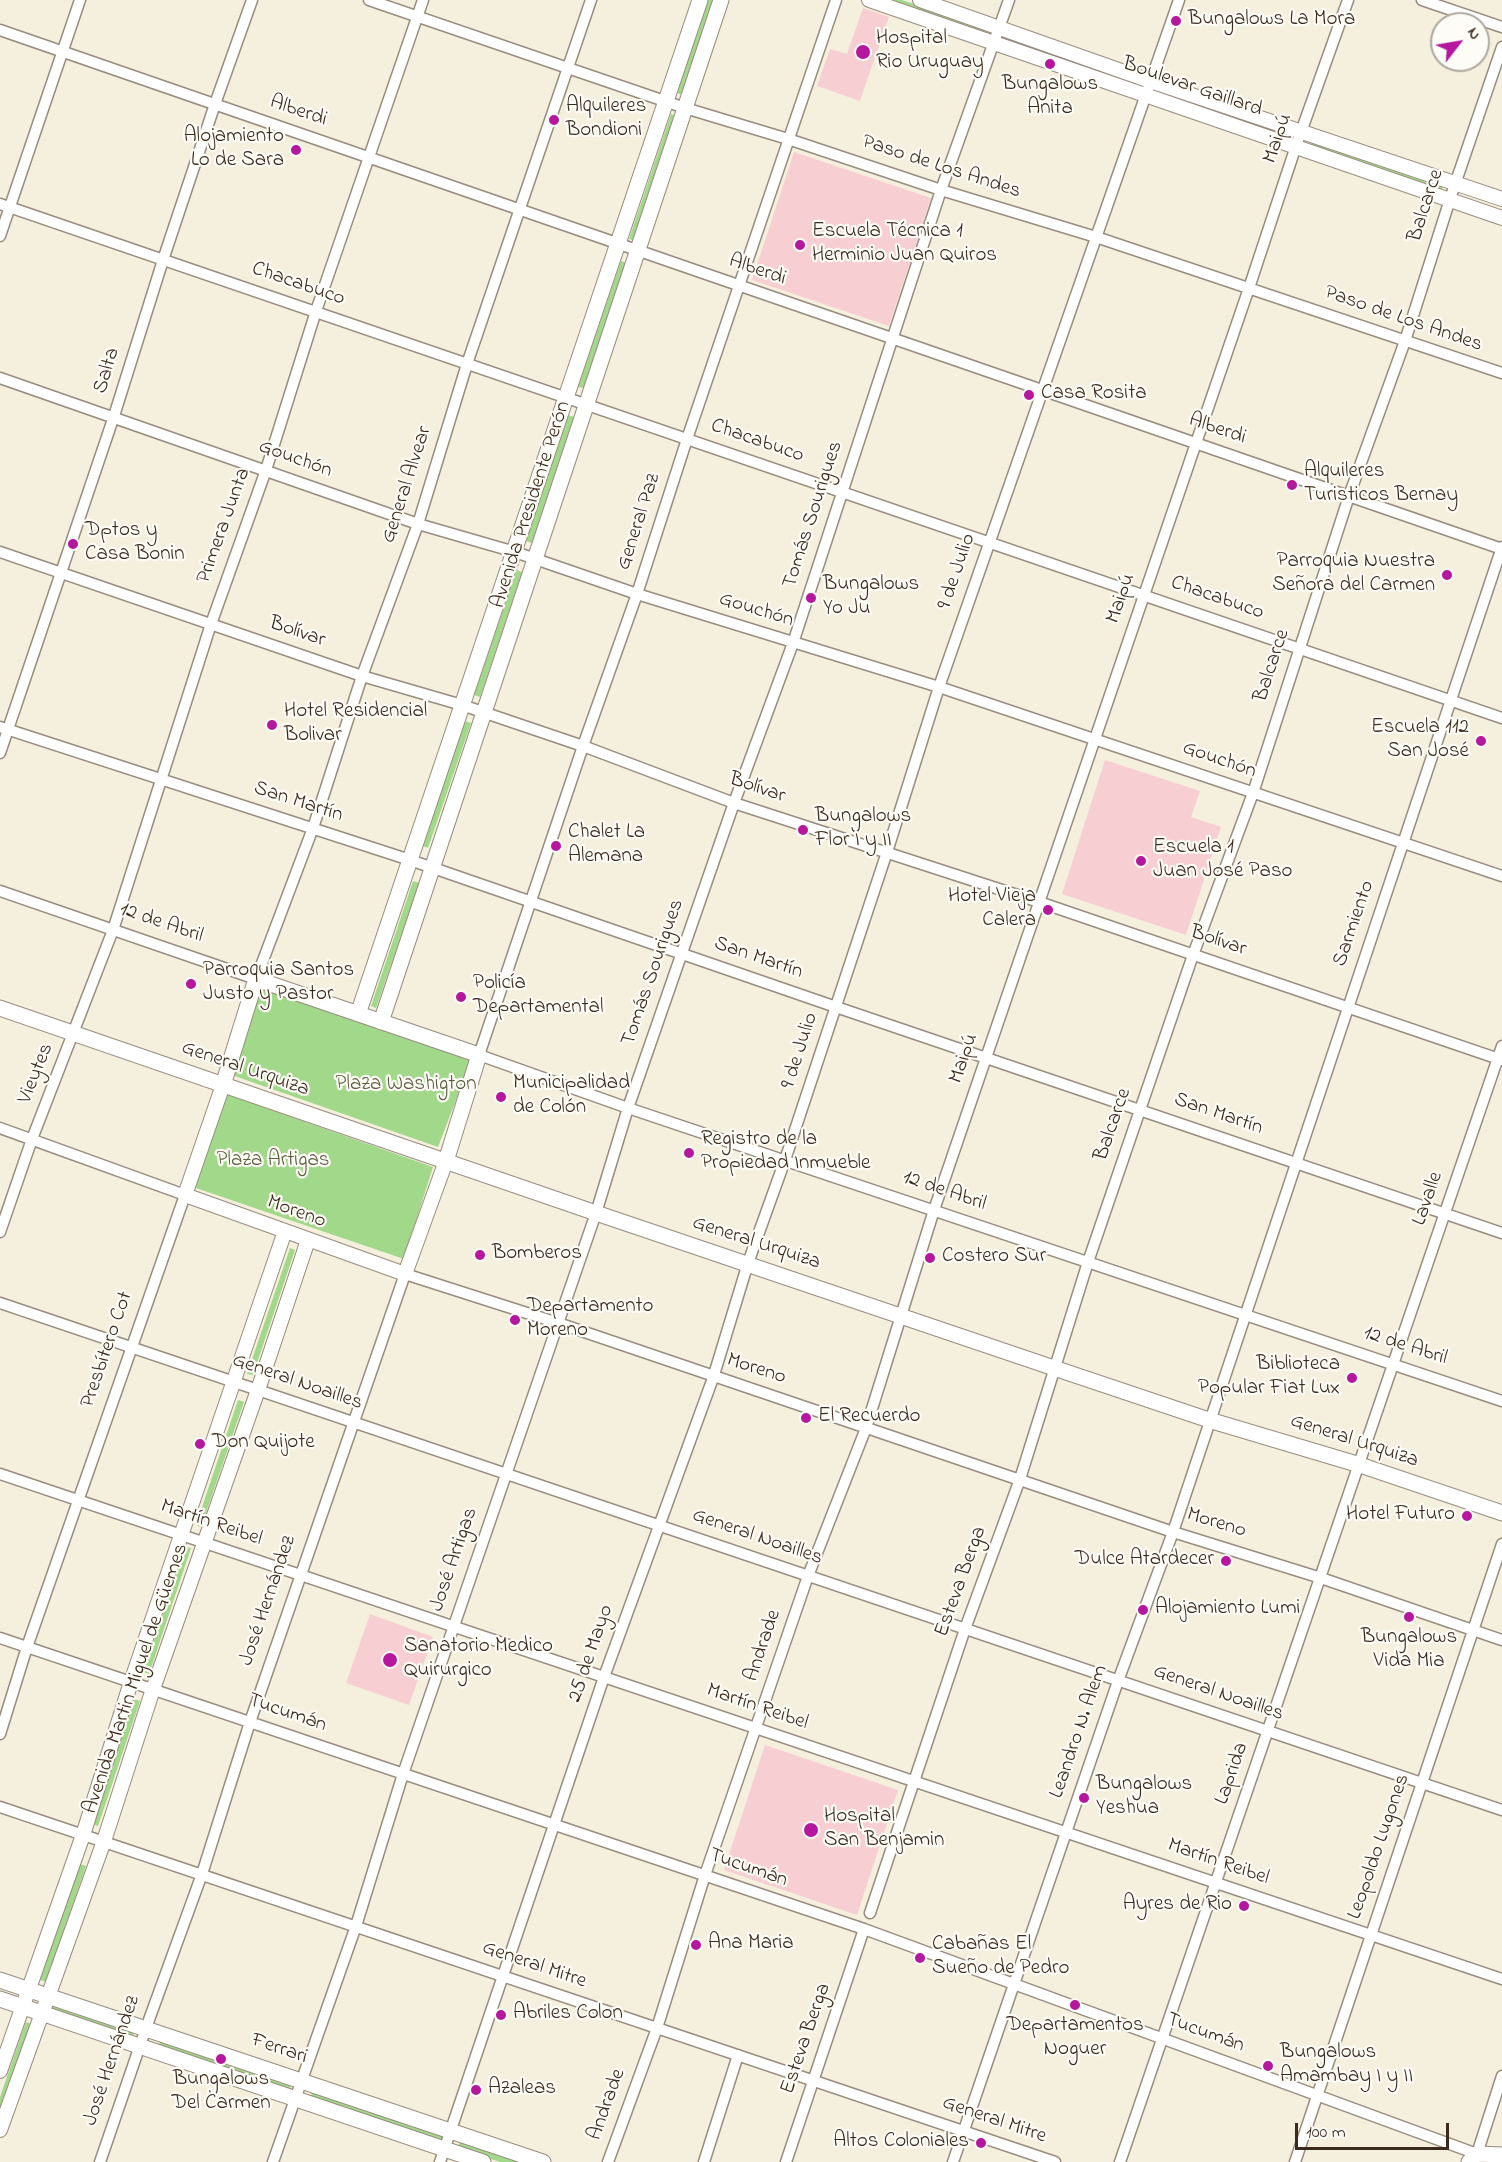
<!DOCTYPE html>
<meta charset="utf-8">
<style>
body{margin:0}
#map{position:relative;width:1502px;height:2162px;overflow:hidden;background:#f5efdd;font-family:"Indie Flower",sans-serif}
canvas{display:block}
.north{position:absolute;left:1430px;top:12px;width:60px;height:60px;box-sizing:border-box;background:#fdfcf7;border:2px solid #afa8a0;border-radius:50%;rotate:59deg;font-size:16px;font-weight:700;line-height:24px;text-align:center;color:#3b2a1e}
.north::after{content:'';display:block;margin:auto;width:21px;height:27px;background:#b5179e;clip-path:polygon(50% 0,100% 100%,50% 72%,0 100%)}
.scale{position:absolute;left:1295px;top:2123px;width:154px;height:27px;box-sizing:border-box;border:3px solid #3b2a1e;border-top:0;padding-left:8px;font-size:18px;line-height:21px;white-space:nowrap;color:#3b2a1e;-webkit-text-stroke:4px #fdfcf7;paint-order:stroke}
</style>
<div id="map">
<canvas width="1502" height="2162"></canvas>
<div class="north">N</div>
<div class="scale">100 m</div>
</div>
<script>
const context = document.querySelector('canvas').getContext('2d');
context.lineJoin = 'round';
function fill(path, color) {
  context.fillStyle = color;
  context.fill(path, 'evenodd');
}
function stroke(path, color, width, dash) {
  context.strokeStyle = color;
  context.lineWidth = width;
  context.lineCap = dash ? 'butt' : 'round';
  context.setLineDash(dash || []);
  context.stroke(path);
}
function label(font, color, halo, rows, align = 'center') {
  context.font = font + ' "Indie Flower",sans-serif';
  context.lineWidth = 4.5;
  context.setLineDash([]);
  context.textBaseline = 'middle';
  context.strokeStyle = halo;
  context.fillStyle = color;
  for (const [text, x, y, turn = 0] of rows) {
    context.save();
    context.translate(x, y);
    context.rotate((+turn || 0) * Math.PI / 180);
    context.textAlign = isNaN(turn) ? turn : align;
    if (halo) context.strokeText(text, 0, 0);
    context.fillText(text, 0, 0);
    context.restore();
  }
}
fill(new Path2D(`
 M 863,8 L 889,17 L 860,101 L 817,86 L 830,49 L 847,54 Z
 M 794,152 L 931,198 L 889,326 L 752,280 Z
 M 1105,760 L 1200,791 L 1191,817 L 1221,827 L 1186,935 L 1062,894 Z
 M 370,1614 L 433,1637 L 409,1705 L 346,1683 Z
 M 765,1745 L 898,1790 L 857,1915 L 724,1870 Z`), '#f7cfd3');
fill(new Path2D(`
 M 708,0 L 715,0 L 683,95 L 677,93 Z
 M 875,0 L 902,0 L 986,28 L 983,36 Z
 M 1010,38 L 1141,81 L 1138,89 L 1007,46 Z
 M 1161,88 L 1292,132 L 1289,140 L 1158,96 Z
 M 671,114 L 677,116 L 635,241 L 629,239 Z
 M 1312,141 L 1443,185 L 1441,193 L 1310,149 Z
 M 621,261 L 626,263 L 584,388 L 578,387 Z
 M 568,415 L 574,417 L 532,543 L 526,541 Z
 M 517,570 L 522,572 L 480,697 L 474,695 Z
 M 465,721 L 471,723 L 428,848 L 423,846 Z
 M 413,881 L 419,883 L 376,1008 L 371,1006 Z
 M 260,989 L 472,1058 L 438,1147 L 229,1074 Z
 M 226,1094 L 433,1167 L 404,1259 L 193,1187 Z
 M 290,1248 L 295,1250 L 253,1375 L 247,1374 Z
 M 238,1400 L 244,1402 L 201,1527 L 196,1525 Z
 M 186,1547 L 191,1548 L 149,1674 L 143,1672 Z
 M 134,1699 L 140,1701 L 98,1826 L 92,1824 Z
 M 80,1864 L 86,1866 L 46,1982 L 40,1980 Z
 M 53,2003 L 135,2030 L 132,2038 L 50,2011 Z
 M 26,2022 L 32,2024 L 0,2115 L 0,2097 Z
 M 161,2039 L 292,2083 L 289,2091 L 158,2047 Z
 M 312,2091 L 443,2135 L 440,2143 L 310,2099 Z
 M 460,2140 L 526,2162 L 500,2162 L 458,2148 Z`), '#a1d889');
const minor = new Path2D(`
 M 369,0 L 685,108 L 788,139 L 941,190 L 1096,237 L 1502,373
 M 836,0 L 687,439 L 637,594 L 583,746 L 479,1055 L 628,1108 L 1502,1401
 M 1422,0 L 1502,27
 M 0,30 L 1502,549
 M 0,204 L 1502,718
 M 0,236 L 80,0
 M 0,378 L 418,524 L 515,552 L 637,594 L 939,687 L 1502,876
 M 0,552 L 362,676 L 462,705 L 583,746 L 734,803 L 1039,902 L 1502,1060
 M 0,727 L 410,860 L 836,1007 L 1502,1233
 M 0,753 L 114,416 L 163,260 L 215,104 L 252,0
 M 0,891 L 256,979 L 313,828 L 362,676 L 418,524 L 467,364 L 591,0
 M 0,1128 L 185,1195 L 27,1647 L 0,1734
 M 0,1232 L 32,1139 L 113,930 L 211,624 L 266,470 L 316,311 L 423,0
 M 0,1303 L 1502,1810
 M 0,1474 L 1502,1979
 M 0,1638 L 864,1929 L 1477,2154 L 1502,2076
 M 0,1807 L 1055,2162
 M 870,1913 L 965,1629 L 1020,1479 L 1088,1262 L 1193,955 L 1253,793 L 1349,496 L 1405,341 L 1452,193 L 1502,47
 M 100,2162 L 146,2028 L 202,1874 L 250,1722 L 405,1274 L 558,1323 L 1173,1532 L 1321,1578 L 1502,1640
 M 273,2162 L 356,1926 L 403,1774 L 596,1213 L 628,1108 L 734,803 L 793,643 L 941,190 L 1009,0
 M 440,2162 L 604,1677 L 713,1378 L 748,1263 L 785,1160 L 887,852 L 939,687 L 1179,0
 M 608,2162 L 657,2028 L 705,1875 L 808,1576 L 866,1428 L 934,1210 L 1249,288 L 1296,146 L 1348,0
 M 704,2162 L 738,2055
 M 786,2162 L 864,1929
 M 953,2162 L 1118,1681 L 1173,1532 L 1502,547
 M 1120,2162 L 1502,1046
 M 1295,2162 L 1502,1544`);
const tertiary = new Path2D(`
 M 869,0 L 1502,218
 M 920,0 L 1150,81 L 1502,199
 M 223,1085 L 185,1195 L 405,1274 L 446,1161
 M 0,2071 L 83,1835 L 131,1682 L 285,1231
 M 0,2130 L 104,1841 L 153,1689 L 258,1390 L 308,1240`);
const secondary = new Path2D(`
 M 0,1008 L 596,1213 L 1054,1368 L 1209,1420 L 1360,1465 L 1502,1513
 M 358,1014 L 700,0
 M 381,1022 L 721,0
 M 223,1085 L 256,979 L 479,1055 L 446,1161
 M 0,1980 L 543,2162
 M 0,1999 L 483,2162
 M 1469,2162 L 1477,2154 L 1502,2155`);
stroke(minor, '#988c7e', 13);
stroke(tertiary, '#988c7e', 16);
stroke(secondary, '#988c7e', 17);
stroke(minor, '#fff', 10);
stroke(tertiary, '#fff', 14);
stroke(secondary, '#fff', 15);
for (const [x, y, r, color] of [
 [1176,21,6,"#b5179e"],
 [863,52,8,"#b5179e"],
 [1050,64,6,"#b5179e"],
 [554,120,6,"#b5179e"],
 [296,150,6,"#b5179e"],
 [800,245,6,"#b5179e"],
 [1029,395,6,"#b5179e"],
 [1292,485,6,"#b5179e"],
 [73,544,6,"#b5179e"],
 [1447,575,6,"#b5179e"],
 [811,598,6,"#b5179e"],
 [272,725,6,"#b5179e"],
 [1481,741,6,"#b5179e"],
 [803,830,6,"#b5179e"],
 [556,846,6,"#b5179e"],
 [1141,861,6,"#b5179e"],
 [1048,910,6,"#b5179e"],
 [191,984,6,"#b5179e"],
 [461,997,6,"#b5179e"],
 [501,1097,6,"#b5179e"],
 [689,1153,6,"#b5179e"],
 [480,1255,6,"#b5179e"],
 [930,1258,6,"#b5179e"],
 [515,1320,6,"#b5179e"],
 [1352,1378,6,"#b5179e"],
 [806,1418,6,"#b5179e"],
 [200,1444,6,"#b5179e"],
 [1467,1516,6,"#b5179e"],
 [1226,1561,6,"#b5179e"],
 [1143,1610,6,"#b5179e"],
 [1409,1617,6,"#b5179e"],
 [390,1660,8,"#b5179e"],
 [1084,1798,6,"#b5179e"],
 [811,1830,8,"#b5179e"],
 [1244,1906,6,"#b5179e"],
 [696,1945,6,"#b5179e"],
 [920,1958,6,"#b5179e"],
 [1075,2005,6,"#b5179e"],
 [501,2015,6,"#b5179e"],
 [221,2059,6,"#b5179e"],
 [1268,2066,6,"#b5179e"],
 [476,2090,6,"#b5179e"],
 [981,2143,6,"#b5179e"]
]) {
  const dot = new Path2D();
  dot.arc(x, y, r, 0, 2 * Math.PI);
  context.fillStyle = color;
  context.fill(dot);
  stroke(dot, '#fdfcf7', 2);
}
label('21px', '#3b2a1e', '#fdfcf7', [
 ["Bungalows La Mora",1188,21],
 ["Hospital",876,40],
 ["Rio Uruguay",876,64],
 ["Bungalows",1050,86,"center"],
 ["Anita",1050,110,"center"],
 ["Alquileres",566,108],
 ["Bondioni",566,132],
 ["Alojamiento",284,138,"right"],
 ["Lo de Sara",284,162,"right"],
 ["Escuela Técnica 1",812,233],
 ["Herminio Juan Quiros",812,257],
 ["Casa Rosita",1041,395],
 ["Alquileres",1304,473],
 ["Turisticos Bernay",1304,497],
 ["Dptos y",85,532],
 ["Casa Bonin",85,556],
 ["Parroquia Nuestra",1435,563,"right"],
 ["Señora del Carmen",1435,587,"right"],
 ["Bungalows",823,586],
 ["Yo Ju",823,610],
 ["Hotel Residencial",284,713],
 ["Bolivar",284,737],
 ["Escuela 112",1469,729,"right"],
 ["San José",1469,753,"right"],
 ["Bungalows",815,818],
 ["Flor I y II",815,842],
 ["Chalet La",568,834],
 ["Alemana",568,858],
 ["Escuela 1",1153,849],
 ["Juan José Paso",1153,873],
 ["Hotel Vieja",1036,898,"right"],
 ["Calera",1036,922,"right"],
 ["Parroquia Santos",203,972],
 ["Justo y Pastor",203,996],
 ["Policía",473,985],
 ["Departamental",473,1009],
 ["Municipalidad",513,1085],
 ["de Colón",513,1109],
 ["Registro de la",701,1141],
 ["Propiedad Inmueble",701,1165],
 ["Bomberos",492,1255],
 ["Costero Sur",942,1258],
 ["Departamento",527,1308],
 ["Moreno",527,1332],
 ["Biblioteca",1340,1366,"right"],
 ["Popular Fiat Lux",1340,1390,"right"],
 ["El Recuerdo",818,1418],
 ["Don Quijote",212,1444],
 ["Hotel Futuro",1455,1516,"right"],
 ["Dulce Atardecer",1214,1561,"right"],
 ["Alojamiento Lumi",1155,1610],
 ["Bungalows",1409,1639,"center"],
 ["Vida Mia",1409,1663,"center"],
 ["Sanatorio Medico",404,1648],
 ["Quirurgico",404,1672],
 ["Bungalows",1096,1786],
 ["Yeshua",1096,1810],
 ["Hospital",824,1818],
 ["San Benjamin",824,1842],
 ["Ayres de Rio",1232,1906,"right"],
 ["Ana Maria",708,1945],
 ["Cabañas El",932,1946],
 ["Sueño de Pedro",932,1970],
 ["Abriles Colon",513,2015],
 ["Departamentos",1075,2027,"center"],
 ["Noguer",1075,2051,"center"],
 ["Bungalows",1280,2054],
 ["Amambay I y II",1280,2078],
 ["Bungalows",221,2081,"center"],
 ["Del Carmen",221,2105,"center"],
 ["Azaleas",488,2090],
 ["Altos Coloniales",969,2143,"right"]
], 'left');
label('21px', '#3b2a1e', '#fdfcf7', [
 ["Boulevar Gaillard",1192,88,19],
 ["Alberdi",298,112,19],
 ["Maipú",1279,139,-71],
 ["Paso de Los Andes",941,168,18],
 ["Balcarce",1427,206,-72],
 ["Alberdi",757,271,19],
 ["Chacabuco",298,285,19],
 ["Paso de Los Andes",1403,320,19],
 ["Salta",108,371,-73],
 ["Alberdi",1217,430,19],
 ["Chacabuco",757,442,19],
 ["Gouchón",295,460,20],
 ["General Alvear",408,485,-72],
 ["Avenida Presidente Perón",532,505,-72],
 ["Tomás Sourigues",814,515,-72],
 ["General Paz",640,522,-72],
 ["Primera Junta",225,526,-70],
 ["9 de Julio",958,572,-71],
 ["Maipú",1122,599,-71],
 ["Chacabuco",1217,599,19],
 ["Gouchón",756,611,17],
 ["Bolívar",297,633,19],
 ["Balcarce",1273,666,-72],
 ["Gouchón",1219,761,19],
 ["Bolívar",757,789,19],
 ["San Martín",298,803,18],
 ["12 de Abril",161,924,19],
 ["Sarmiento",1355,924,-71],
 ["Bolívar",1218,942,19],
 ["San Martín",758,959,19],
 ["Tomás Sourigues",654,973,-71],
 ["9 de Julio",801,1051,-72],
 ["Maipú",965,1059,-71],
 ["General Urquiza",245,1070,19],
 ["Vieytes",37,1074,-68],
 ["San Martín",1218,1115,19],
 ["Balcarce",1114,1125,-71],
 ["12 de Abril",944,1192,19],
 ["Lavalle",1429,1199,-71],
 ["Moreno",296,1213,20],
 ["General Urquiza",756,1244,18],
 ["12 de Abril",1405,1347,18],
 ["Presbítero Cot",108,1350,-71],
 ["Moreno",756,1370,18],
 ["General Noailles",297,1383,19],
 ["General Urquiza",1354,1442,18],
 ["Martín Reibel",211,1524,19],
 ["Moreno",1216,1524,17],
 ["General Noailles",757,1538,19],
 ["José Artigas",455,1560,-71],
 ["Esteva Berga",962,1582,-70],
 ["José Hernández",269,1601,-71],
 ["Andrade",764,1646,-71],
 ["25 de Mayo",592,1654,-71],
 ["Avenida Martin Miguel de Güemes",137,1679,-71],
 ["General Noailles",1218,1694,19],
 ["Martín Reibel",757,1708,19],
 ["Tucumán",287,1714,19],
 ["Leandro N. Alem",1080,1732,-71],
 ["Laprida",1233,1774,-71],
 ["Leopoldo Lugones",1380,1847,-71],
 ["Martín Reibel",1218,1863,19],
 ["Tucumán",748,1869,19],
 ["General Mitre",534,1966,19],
 ["Tucumán",1205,2034,20],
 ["Esteva Berga",807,2039,-71],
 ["Ferrari",279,2050,19],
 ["José Hernández",113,2061,-71],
 ["Andrade",608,2105,-70],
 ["General Mitre",994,2121,19]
]);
label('21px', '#5a5e3e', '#fdfcf7', [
 ["Plaza Washigton",406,1086],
 ["Plaza Artigas",273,1162]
]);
</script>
